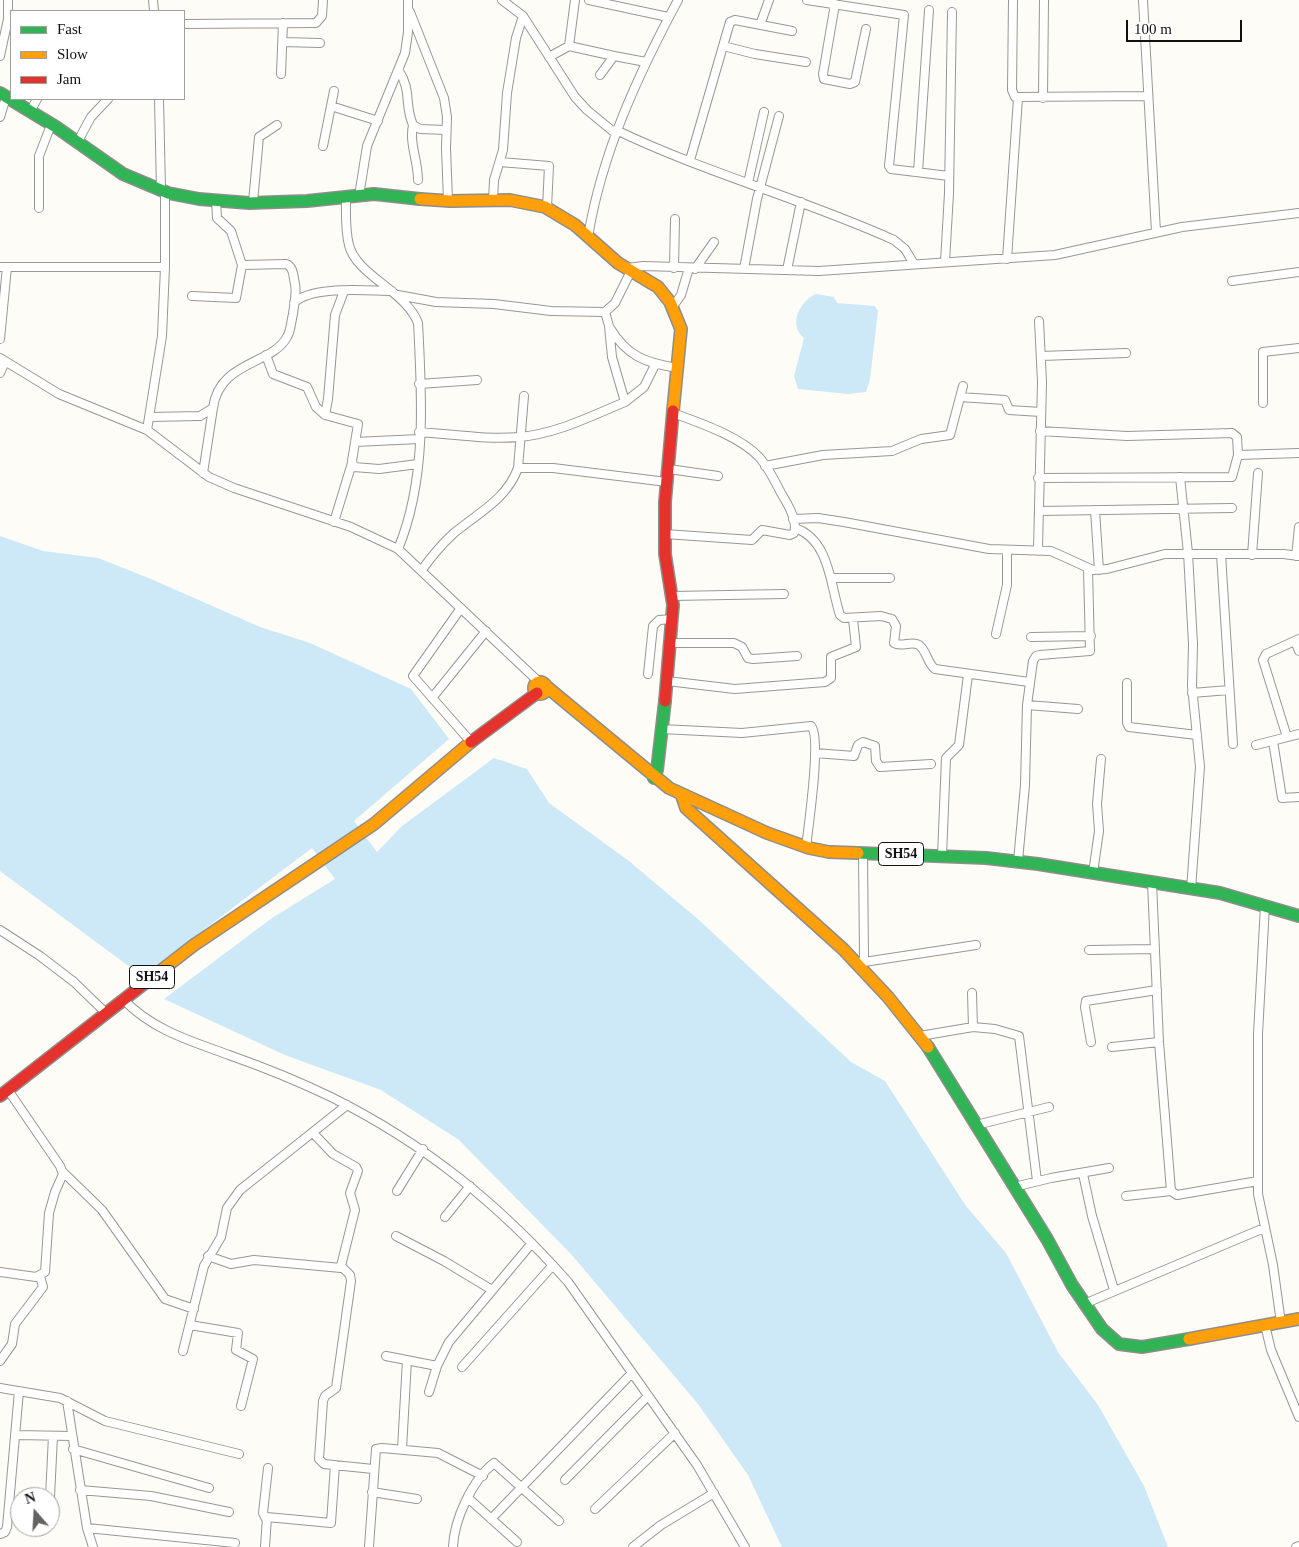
<!DOCTYPE html>
<style>
body{margin:0}
#map{position:relative;width:1299px;height:1547px;overflow:hidden;background:#fdfcf7;font-family:Georgia,serif}
canvas{display:block}
.legend{position:absolute;left:10px;top:10px;width:175px;height:90px;box-sizing:border-box;background:#fff;border:1px solid #a0a0a0;margin:0;padding:6px 9px;list-style:none;font-size:15px;color:#111}
.legend li{display:flex;align-items:center;gap:10px;height:25px}
.legend b{width:25px;border:1px solid #a0a0a0}
.north{position:absolute;left:10px;top:1487px;width:50px;height:50px;box-sizing:border-box;background:#fff;border:1px solid #a0a0a0;border-radius:50%;rotate:341deg;font-size:14px;font-weight:700;line-height:20px;text-align:center;color:#111}
.north::after{content:'';display:block;margin:auto;width:18px;height:22px;background:#646362;clip-path:polygon(50% 0,100% 100%,50% 72%,0 100%)}
.scale{position:absolute;left:1126px;top:20px;width:116px;height:22px;box-sizing:border-box;border:2px solid #111;border-top:0;padding-left:6px;font-size:15px;line-height:18px;white-space:nowrap;color:#111;-webkit-text-stroke:4px #fff;paint-order:stroke}
</style>
<div id="map">
<canvas width="1299" height="1547"></canvas>
<ul class="legend">
<li><b style="height:6px;background:#30b455"></b>Fast</li>
<li><b style="height:6px;background:#ff9f0a"></b>Slow</li>
<li><b style="height:6px;background:#e5322d"></b>Jam</li>
</ul>
<div class="north">N</div>
<div class="scale">100 m</div>
</div>
<script>
const context = document.querySelector('canvas').getContext('2d');
context.lineJoin = 'round';
function fill(path, color) {
  context.fillStyle = color;
  context.fill(path, 'evenodd');
}
function stroke(path, color, width, dash) {
  context.strokeStyle = color;
  context.lineWidth = width;
  context.lineCap = dash ? 'butt' : 'round';
  context.setLineDash(dash || []);
  context.stroke(path);
}
function label(font, color, halo, rows, align = 'center') {
  context.font = font + ' Georgia,serif';
  context.lineWidth = 5;
  context.setLineDash([]);
  context.textBaseline = 'middle';
  context.strokeStyle = halo;
  context.fillStyle = color;
  for (const [text, x, y, turn = 0] of rows) {
    context.save();
    context.translate(x, y);
    context.rotate((+turn || 0) * Math.PI / 180);
    context.textAlign = isNaN(turn) ? turn : align;
    if (halo) context.strokeText(text, 0, 0);
    context.fillText(text, 0, 0);
    context.restore();
  }
}
fill(new Path2D(`
 M 816,294 L 834,297 L 837,303 L 875,306 L 878,311 L 870,379 L 866,392 L 848,394 L 798,389 L 794,376 L 804,338 C 787,324 801,300 816,294 Z
 M 0,536 L 43,551 L 98,558 L 151,579 L 260,627 L 310,643 L 411,689 L 449,739 L 354,821 L 377,852 L 402,826 L 494,758 L 527,769 L 549,803 L 629,861 L 699,920 L 851,1062 L 885,1081 L 966,1206 L 1006,1253 L 1058,1352 L 1098,1405 L 1144,1486 L 1168,1547 L 782,1547 L 748,1475 L 698,1404 L 571,1254 L 459,1140 L 381,1090 L 285,1055 L 164,999 L 272,918 L 335,879 L 312,848 L 142,976 L 0,871 Z`), '#cde8f7');
const street = new Path2D(`
 M 153,0 L 154,11
 M 502,0 L 523,16 L 575,97 L 587,110 L 615,133
 M 589,0 L 668,17
 M 807,0 L 904,15 L 889,166 L 891,169 L 949,176
 M 1013,0 L 1012,90 L 1015,97 L 1148,96
 M 1143,0 L 1156,232
 M 835,4 L 823,74 L 824,79 L 850,84 L 855,82 L 866,29
 M 410,12 L 444,98 L 447,117 L 446,148 L 448,201
 M 184,24 L 316,23 L 322,16 L 323,0
 M 760,25 L 769,0
 M 283,42 L 320,43
 M 569,46 L 614,56
 M 723,46 L 755,54 L 806,62
 M 0,56 L 8,19 L 8,0
 M 549,57 L 569,46 L 575,0
 M 399,71 C 412,91 404,105 413,125 L 420,129 L 446,130
 M 281,74 L 283,23
 M 600,75 L 614,56 L 646,62
 M 1043,98 L 1044,0
 M 159,99 L 161,190
 M 331,106 L 378,121
 M 30,112 L 37,99
 M 0,117 L 6,97
 M 413,125 C 409,143 418,161 418,180
 M 616,130 C 706,173 803,199 894,240 L 905,249 L 914,264
 M 77,143 L 91,117 L 108,99
 M 323,146 L 334,91
 M 690,160 L 730,22 L 735,20 L 792,31
 M 500,162 L 549,166 L 547,208
 M 918,172 L 929,10
 M 748,183 L 764,112
 M 359,196 L 367,146 L 405,53 L 408,32 L 408,0
 M 346,198 C 346,213 345,230 349,245 C 356,275 406,291 418,323 C 422,396 427,480 398,549
 M 493,200 L 494,180 L 503,150 L 507,93 L 516,38 L 523,16
 M 253,202 L 259,137 L 277,125
 M 39,208 L 39,156 L 51,125
 M 588,237 C 602,152 638,75 678,0
 M 1007,259 L 1018,98
 M 945,262 L 949,193 L 952,12
 M 0,267 L 165,267
 M 627,268 L 643,266 L 819,271 L 1055,255 L 1182,227 L 1299,213
 M 674,268 L 675,219
 M 695,269 L 714,242
 M 744,269 L 757,199 L 779,116
 M 787,270 L 801,202
 M 1232,281 L 1299,272
 M 398,295 L 436,302 L 494,304 L 551,311 L 605,312 L 615,303 L 631,271
 M 192,296 L 236,298 L 242,265
 M 294,303 C 312,285 368,291 392,291
 M 674,305 L 681,295 L 689,268
 M 610,328 C 627,356 645,363 678,368
 M 0,339 L 7,267
 M 266,355 L 273,374 L 307,387 L 316,407 L 325,415 L 358,424 L 352,461 L 354,467 L 379,469 L 418,464
 M 1041,356 L 1126,353
 M 0,358 L 59,394 L 147,430 L 209,477 L 234,488 L 351,527 L 398,549 L 539,682
 M 0,373 L 5,362
 M 419,384 L 477,380
 M 960,397 L 1005,400 L 1009,410 L 1041,412
 M 625,402 L 644,387 L 655,365
 M 1263,403 L 1263,352 L 1299,348
 M 325,415 L 328,399 L 335,315 L 344,291
 M 149,417 L 200,416 L 213,408 C 219,361 272,365 287,337 C 291,331 291,321 293,314 C 294,304 297,294 295,284 C 293,276 294,267 286,264 L 242,265 L 231,231 L 217,218 L 216,200
 M 147,430 L 162,336 L 165,267 L 165,193
 M 1040,431 L 1127,436 L 1232,433 L 1237,437 L 1238,455
 M 419,432 C 452,434 487,440 519,437 C 556,434 591,416 625,402 L 612,357 L 609,326 L 605,312
 M 355,442 L 419,439
 M 765,466 L 823,455 L 892,451 L 921,439 L 950,435 L 963,386
 M 518,468 L 553,468 L 667,482
 M 669,469 L 718,476
 M 203,473 L 213,408
 M 1180,477 L 1188,553 L 1193,644 L 1192,686 L 1200,767 L 1191,889
 M 1038,478 L 1232,477 L 1238,455 L 1299,453
 M 1095,510 L 1099,570
 M 1039,511 L 1232,508
 M 793,519 L 818,518 L 844,522 L 989,549 L 1051,551 L 1093,570 L 1107,569 L 1165,554 L 1283,554 L 1299,556
 M 334,522 L 352,463
 M 795,528 C 830,540 830,585 840,615 L 844,618 L 881,616 L 892,619 L 896,626 L 894,643 C 902,648 911,640 919,645 C 927,651 927,663 935,669 L 1029,682
 M 665,534 L 752,540 L 762,530 L 790,535 L 794,533 L 795,528 C 795,516 787,503 781,493 C 775,481 768,467 759,457 C 739,436 700,423 673,413
 M 1038,549 L 1042,382 L 1039,321
 M 1221,554 L 1233,744
 M 1252,555 L 1258,473
 M 1296,556 L 1299,527
 M 421,571 C 431,557 442,544 454,533 C 478,513 507,499 518,468 L 524,396
 M 831,578 L 890,578
 M 672,596 L 784,594
 M 461,608 L 413,676 L 471,742
 M 996,634 L 1007,585 L 1007,551
 M 1031,637 L 1091,636
 M 1295,641 L 1299,651
 M 671,643 L 734,643 L 742,647 L 748,658 L 753,659 L 797,656
 M 648,674 L 653,626 L 659,620 L 673,619
 M 667,681 L 735,689 L 825,682 L 831,678 L 831,657 L 856,647 L 853,619
 M 1127,683 L 1127,723 L 1129,727 L 1197,735
 M 1192,693 L 1229,690
 M 432,698 L 486,631
 M 1027,705 L 1078,709
 M 661,729 L 742,733 L 811,726 C 822,737 808,828 806,848
 M 1287,737 L 1263,660 L 1266,654 L 1299,639
 M 1273,741 L 1282,798 L 1299,797
 M 1256,745 L 1299,734
 M 815,753 L 854,756 L 858,745 L 863,742 L 875,746 L 876,761 L 880,767 L 931,764
 M 942,856 L 946,758 L 959,745 L 968,675
 M 1018,861 L 1025,785 L 1027,705 L 1033,661 L 1036,656 L 1040,655 L 1090,651 L 1088,568
 M 1093,873 L 1099,831 L 1097,804 L 1101,759
 M 1152,883 L 1159,1042 L 1171,1191 L 1177,1195 L 1258,1181
 M 1265,905 L 1258,1034 L 1258,1194 L 1273,1265 L 1281,1323
 M 0,930 L 40,956 L 74,982 L 106,1013
 M 1089,950 L 1154,949
 M 864,962 L 976,945
 M 861,968 L 864,957 L 863,854
 M 123,999 C 152,1030 191,1041 229,1055 C 263,1067 298,1081 331,1097 C 424,1143 499,1204 568,1282 L 697,1465 L 745,1547
 M 973,1027 L 995,1029 L 1019,1036 L 1037,1181
 M 920,1036 L 973,1027 L 972,993
 M 1091,1042 L 1085,1007 L 1086,1001 L 1157,990
 M 1112,1047 L 1159,1042
 M 976,1125 L 1049,1107
 M 313,1133 L 333,1154 L 356,1167 L 358,1171 L 350,1193 L 355,1210 L 341,1266 L 350,1275 L 351,1281 L 336,1388 L 325,1396 L 323,1401 L 319,1459 L 324,1464 L 373,1469
 M 63,1172 L 102,1210 L 165,1299 L 194,1309
 M 1083,1174 L 1092,1216 L 1114,1290
 M 1014,1187 L 1051,1178 L 1109,1168
 M 397,1191 L 423,1149
 M 1126,1196 L 1171,1191
 M 445,1217 L 470,1186
 M 396,1236 L 444,1261 L 492,1290
 M 208,1256 L 231,1264 L 254,1260 L 341,1268
 M 0,1272 L 36,1277 L 45,1272 L 49,1213 L 55,1192 L 63,1174 L 60,1166 L 8,1090
 M 1084,1304 L 1264,1228
 M 190,1325 L 238,1333 L 236,1350 L 253,1359 L 241,1406
 M 1265,1325 L 1271,1350 L 1299,1417
 M 183,1351 L 204,1266 L 221,1237 L 227,1208 L 240,1190 L 347,1105
 M 386,1356 L 437,1366
 M 0,1361 L 12,1344 L 15,1324 L 43,1287 L 40,1276
 M 462,1367 L 553,1265
 M 0,1388 L 60,1398 L 105,1421 L 239,1454
 M 429,1392 L 437,1366 L 449,1342 L 532,1243
 M 67,1401 L 87,1528 L 93,1547
 M 15,1435 L 72,1436
 M 73,1449 L 209,1488
 M 402,1449 L 407,1360
 M 565,1480 L 648,1396
 M 80,1490 L 151,1496 L 229,1512
 M 372,1492 L 417,1499
 M 50,1497 L 53,1436
 M 468,1498 L 517,1542
 M 595,1509 L 675,1433
 M 266,1519 L 263,1513 L 268,1468
 M 491,1519 L 632,1373
 M 87,1528 L 235,1543
 M 0,1534 L 5,1532 L 7,1527 L 19,1391
 M 265,1547 L 267,1517 L 331,1523 L 335,1465
 M 369,1547 L 376,1449 L 382,1448 L 438,1453 L 483,1476
 M 453,1547 C 454,1520 472,1480 494,1463 L 559,1521
 M 633,1547 L 661,1525 L 714,1493
 M 1296,1547 L 1299,1546`);
const fast = new Path2D(`
 M 0,93 L 56,127 L 123,174 L 168,193 L 199,199 L 249,203 L 307,201 L 374,194 L 420,199
 M 654,778 L 657,770 L 665,701
 M 858,853 L 986,858 L 1038,864 L 1220,893 L 1299,916
 M 928,1047 L 1047,1239 L 1072,1285 L 1102,1329 L 1119,1344 L 1142,1347 L 1189,1339`);
const slow = new Path2D(`
 M 420,199 L 450,201 L 510,200 L 545,207 L 575,225 L 618,263 L 658,287 L 670,302 L 681,329 L 673,411
 M534 688a6 6 0 1 1 12 0a6 6 0 1 1-12 0Z
 M 547,687 L 669,788 L 767,833 L 809,848 L 829,852 L 858,853
 M 682,796 L 686,808 L 843,949 L 888,997 L 928,1047
 M 154,976 L 194,945 L 374,824 L 471,742
 M 1189,1339 L 1299,1319`);
const jam = new Path2D(`
 M 665,701 L 673,605 L 665,554 L 665,502 L 673,411
 M 471,742 L 537,693
 M 0,1096 L 154,976`);
stroke(street, '#979795', 10);
stroke(fast, '#8e8d8b', 14);
stroke(slow, '#8e8d8b', 14);
stroke(jam, '#8e8d8b', 14);
stroke(street, '#fffffe', 8);
stroke(fast, '#30b455', 11);
stroke(slow, '#ff9f0a', 11);
stroke(jam, '#e5322d', 11);
for (const [x, y, w] of [
 [901,854,45],
 [152,977,45]
]) {
  const box = new Path2D();
  box.roundRect(x - w / 2, y - 11.5, w, 23, 4);
  context.fillStyle = '#fff';
  context.fill(box);
  stroke(box, '#111', 1);
}
label('bold 14px', '#111', null, [
 ["SH54",901,854],
 ["SH54",152,977]
]);
</script>
